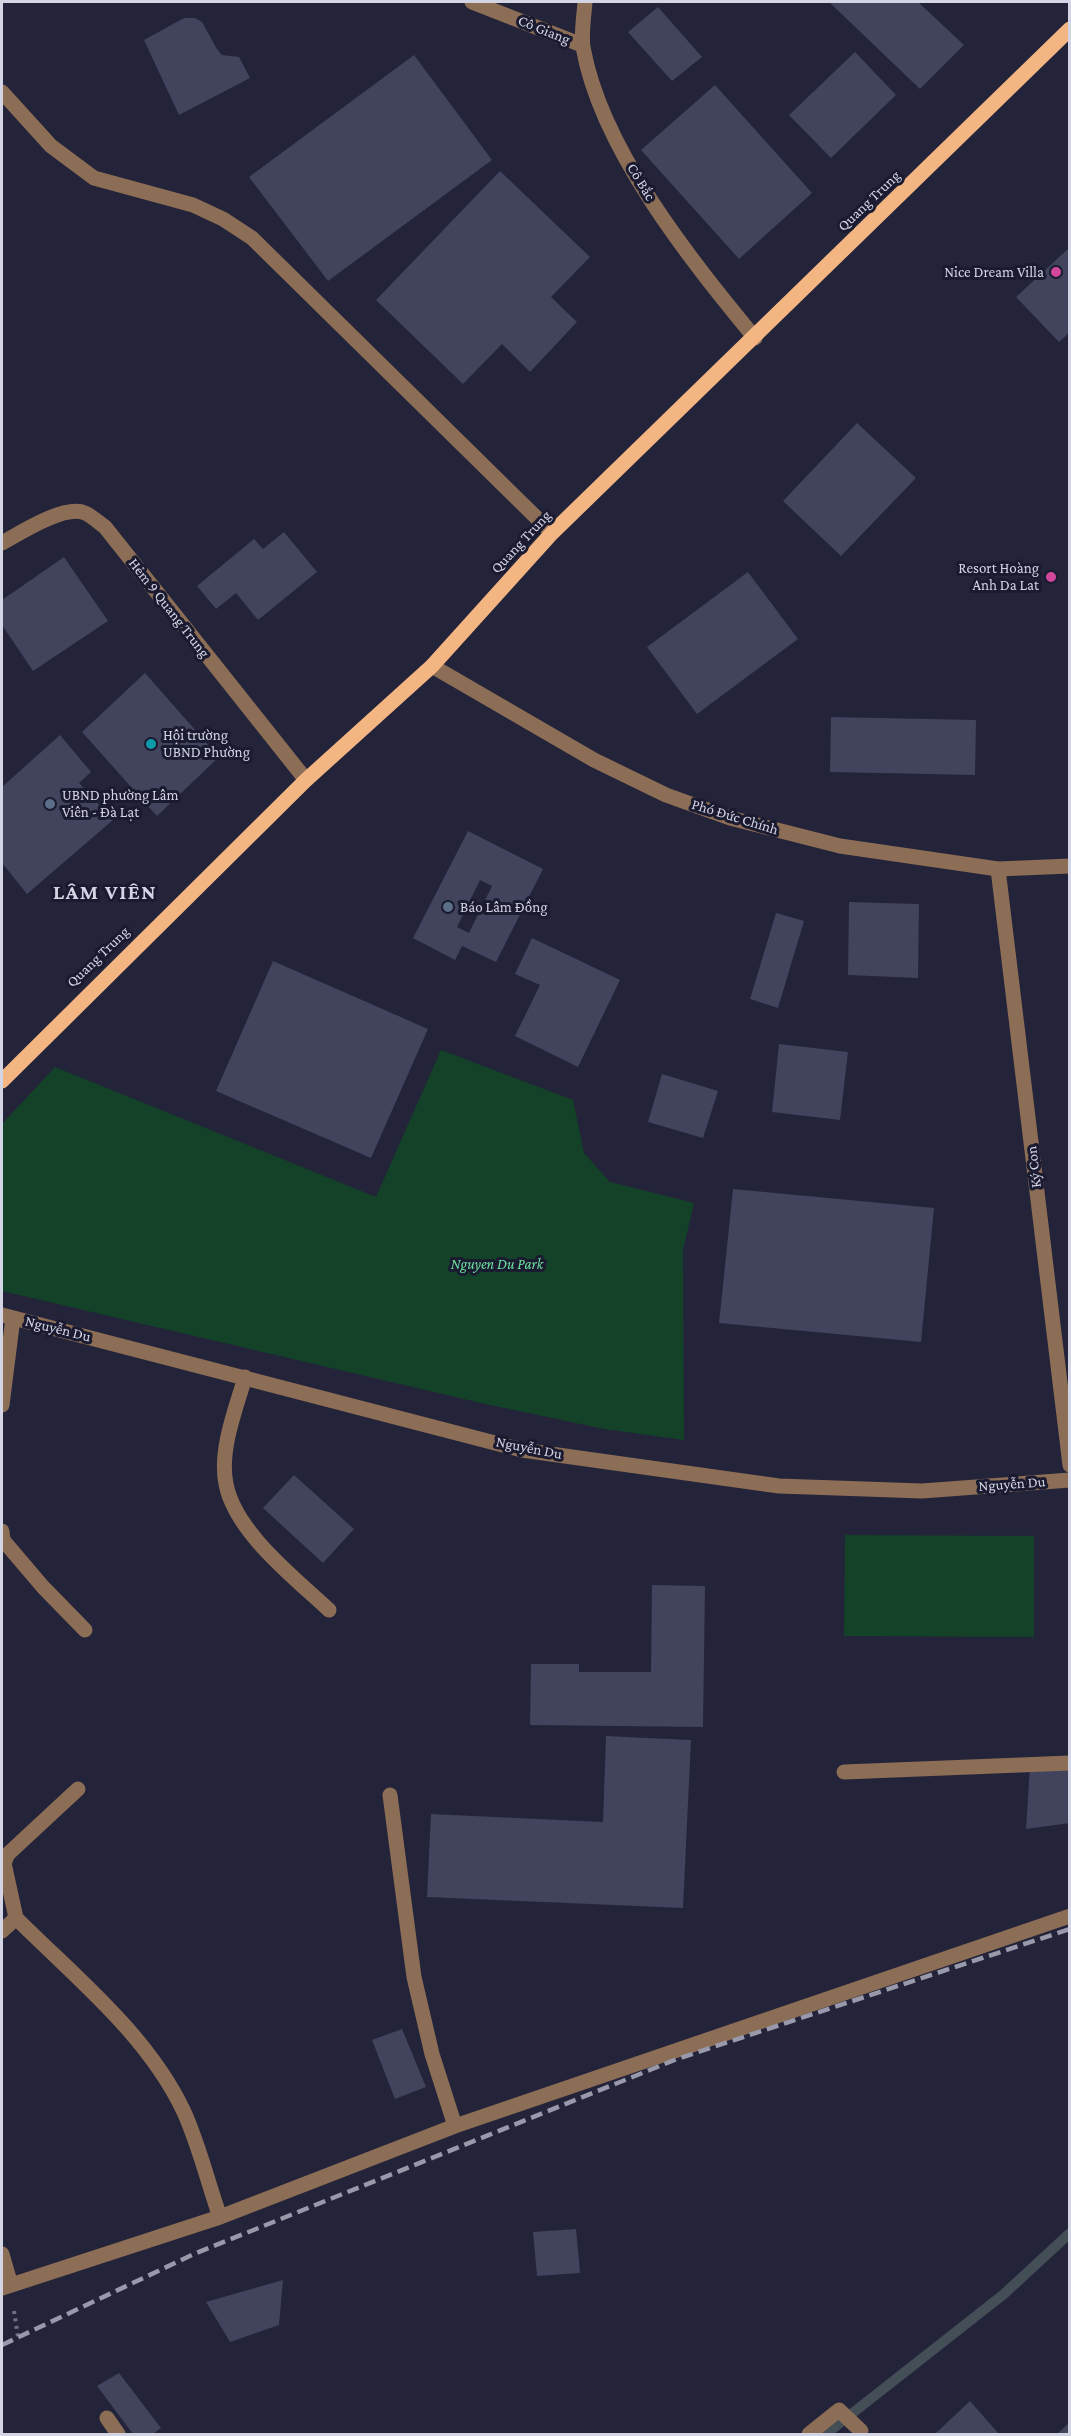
<!DOCTYPE html>
<meta charset="utf-8">
<style>
body{margin:0}
#map{position:relative;width:1071px;height:2436px;overflow:hidden;background:#23233a;font-family:"Crimson Pro",serif}
canvas{display:block}
.frame{position:absolute;inset:0;border:3px solid #d3d4e4;pointer-events:none}
</style>
<div id="map">
<canvas width="1071" height="2436"></canvas>
<div class="frame"></div>
</div>
<script>
const context = document.querySelector('canvas').getContext('2d');
context.lineJoin = 'round';
function fill(path, color) {
  context.fillStyle = color;
  context.fill(path, 'evenodd');
}
function stroke(path, color, width, dash) {
  context.strokeStyle = color;
  context.lineWidth = width;
  context.lineCap = dash ? 'butt' : 'round';
  context.setLineDash(dash || []);
  context.stroke(path);
}
function label(font, color, halo, rows, align = 'center') {
  context.font = font + ' "Crimson Pro",serif';
  context.lineWidth = 6;
  context.setLineDash([]);
  context.textBaseline = 'middle';
  context.strokeStyle = halo;
  context.fillStyle = color;
  for (const [text, x, y, turn = 0] of rows) {
    context.save();
    context.translate(x, y);
    context.rotate((+turn || 0) * Math.PI / 180);
    context.textAlign = isNaN(turn) ? turn : align;
    if (halo) context.strokeText(text, 0, 0);
    context.fillText(text, 0, 0);
    context.restore();
  }
}
fill(new Path2D(`
 M 441,1050 L 573,1100 L 584,1153 L 610,1182 L 694,1203 L 683,1250 L 684,1440 L 604,1429 L 481,1403 L 2,1291 L 2,1124 L 55,1067 L 376,1197 Z
 M 845,1535 L 1034,1536 L 1034,1637 L 844,1636 Z`), '#134228');
stroke(new Path2D(`
 M 826,2434 L 1004,2294 L 1070,2233`), '#444e57', 10);
fill(new Path2D(`
 M 829,2 L 918,2 L 964,45 L 920,89 Z
 M 658,7 L 702,57 L 672,81 L 628,32 Z
 M 184,18 L 195,18 L 202,22 L 217,49 L 222,55 L 239,57 L 250,78 L 179,115 L 144,40 Z
 M 855,52 L 896,95 L 831,158 L 789,115 Z
 M 414,55 L 492,160 L 328,281 L 249,177 Z
 M 715,85 L 812,193 L 739,259 L 641,150 Z
 M 500,171 L 590,257 L 551,297 L 577,322 L 530,372 L 502,344 L 463,384 L 376,300 Z
 M 1070,247 L 1070,332 L 1059,342 L 1016,297 Z
 M 857,423 L 916,478 L 841,556 L 783,501 Z
 M 284,532 L 317,572 L 258,620 L 236,593 L 216,609 L 197,586 L 254,539 L 263,549 Z
 M 64,557 L 108,621 L 33,671 L 2,625 L 2,600 Z
 M 748,572 L 798,639 L 697,714 L 647,647 Z
 M 145,673 L 219,757 L 157,816 L 82,732 Z
 M 831,717 L 976,720 L 975,775 L 830,772 Z
 M 60,735 L 91,772 L 79,783 L 113,820 L 27,894 L 2,863 L 2,787 Z
 M 468,831 L 543,869 L 496,962 L 462,946 L 455,960 L 413,938 ZM 480,880 L 492,886 L 469,933 L 457,927 Z
 M 849,902 L 919,904 L 918,978 L 848,975 Z
 M 776,913 L 804,921 L 778,1008 L 750,999 Z
 M 532,938 L 620,980 L 578,1067 L 515,1036 L 540,985 L 515,974 Z
 M 273,961 L 428,1029 L 371,1158 L 216,1091 Z
 M 779,1044 L 848,1052 L 840,1120 L 772,1112 Z
 M 662,1074 L 718,1091 L 703,1138 L 648,1122 Z
 M 733,1189 L 934,1208 L 921,1342 L 719,1323 Z
 M 294,1475 L 354,1529 L 323,1563 L 263,1508 Z
 M 652,1585 L 705,1586 L 703,1727 L 530,1725 L 531,1664 L 579,1664 L 579,1672 L 651,1672 Z
 M 606,1736 L 691,1740 L 683,1908 L 427,1897 L 431,1814 L 603,1822 Z
 M 1030,1767 L 1070,1767 L 1070,1823 L 1026,1829 Z
 M 402,2029 L 426,2087 L 395,2099 L 372,2040 Z
 M 576,2229 L 580,2273 L 537,2276 L 533,2232 Z
 M 283,2280 L 279,2325 L 230,2342 L 206,2302 Z
 M 119,2373 L 161,2428 L 153,2434 L 133,2434 L 97,2386 Z
 M 970,2401 L 999,2434 L 938,2434 L 936,2433 Z
 M 1070,2422 L 1070,2434 L 1057,2434 Z`), '#42435c');
stroke(new Path2D(`
 M 14,2311 L 18,2337`), '#707084', 4, [3, 4.5]);
stroke(new Path2D(`
 M 472,2 L 582,45
 M 585,2 C 584,16 581,33 583,47 C 601,149 690,259 755,338
 M 2,92 L 51,146 L 94,178 L 193,205 L 223,219 L 252,238 L 552,533
 M 2,543 C 20,533 65,504 85,513 C 92,516 99,523 105,527 L 306,780
 M 432,666 L 594,760 L 666,795 L 730,818 L 840,846 L 998,869 L 1070,866
 M 998,869 L 1070,1465
 M 2,1315 L 522,1450 L 779,1486 L 922,1491 L 1070,1480
 M 245,1377 C 236,1409 219,1450 226,1484 C 235,1532 295,1578 329,1610
 M 2,1405 L 13,1318
 M 2,1531 L 3,1540 L 43,1587 L 85,1630
 M 844,1772 L 1070,1763
 M 390,1795 L 414,1977 L 432,2054 L 455,2126
 M 16,1918 C 75,1977 148,2035 184,2112 C 199,2145 208,2183 220,2217
 M 2,1931 L 16,1918 L 4,1863 L 8,1854 L 78,1789
 M 2,2254 L 11,2285
 M 2,2288 L 220,2217 L 455,2126 L 1070,1916
 M 107,2418 L 118,2434
 M 809,2434 L 839,2410 L 861,2431`), '#8c6d55', 15);
stroke(new Path2D(`
 M 2,1081 L 306,780 L 432,666 L 552,533 L 1070,29`), '#f3b582', 15);
stroke(new Path2D(`
 M 2,2345 L 194,2254 L 677,2059 L 1070,1929`), '#9999ac', 4.5, [12, 6]);
for (const [x, y, r, color] of [
 [1056,272,6,"#d1479c"],
 [1051,577,6,"#d1479c"],
 [151,744,6,"#0f9aa8"],
 [50,804,6,"#5c6f8a"],
 [448,907,6,"#5c6f8a"]
]) {
  const dot = new Path2D();
  dot.arc(x, y, r, 0, 2 * Math.PI);
  context.fillStyle = color;
  context.fill(dot);
  stroke(dot, '#1a1a30', 2);
}
label('15px', '#d3d4e4', '#1a1a30', [
 ["Cô Giang",544,30,22],
 ["Cô Bắc",641,182,59],
 ["Quang Trung",869,201,-44],
 ["Quang Trung",521,542,-47],
 ["Hẻm 9 Quang Trung",169,608,52],
 ["Phó Đức Chính",735,817,17],
 ["Quang Trung",98,957,-44],
 ["Ký Con",1034,1167,-97],
 ["Nguyễn Du",58,1329,14],
 ["Nguyễn Du",529,1448,11],
 ["Nguyễn Du",1012,1484,-4]
]);
label('15px', '#d3d4e4', '#1a1a30', [
 ["Nice Dream Villa",1044,272,"right"],
 ["Resort Hoàng",1039,568,"right"],
 ["Anh Da Lat",1039,585,"right"],
 ["Hội trường",163,735],
 ["UBND Phường",163,752],
 ["UBND phường Lâm",62,795],
 ["Viên - Đà Lạt",62,812],
 ["Báo Lâm Đồng",460,907]
], 'left');
label('italic 15px', '#6be19c', '#1a1a30', [
 ["Nguyen Du Park",497,1264]
]);
context.letterSpacing = '1.5px';
label('bold 21px', '#d3d4e4', '#1a1a30', [
 ["LÂM VIÊN",105,893]
]);
context.letterSpacing = '0px';
</script>
